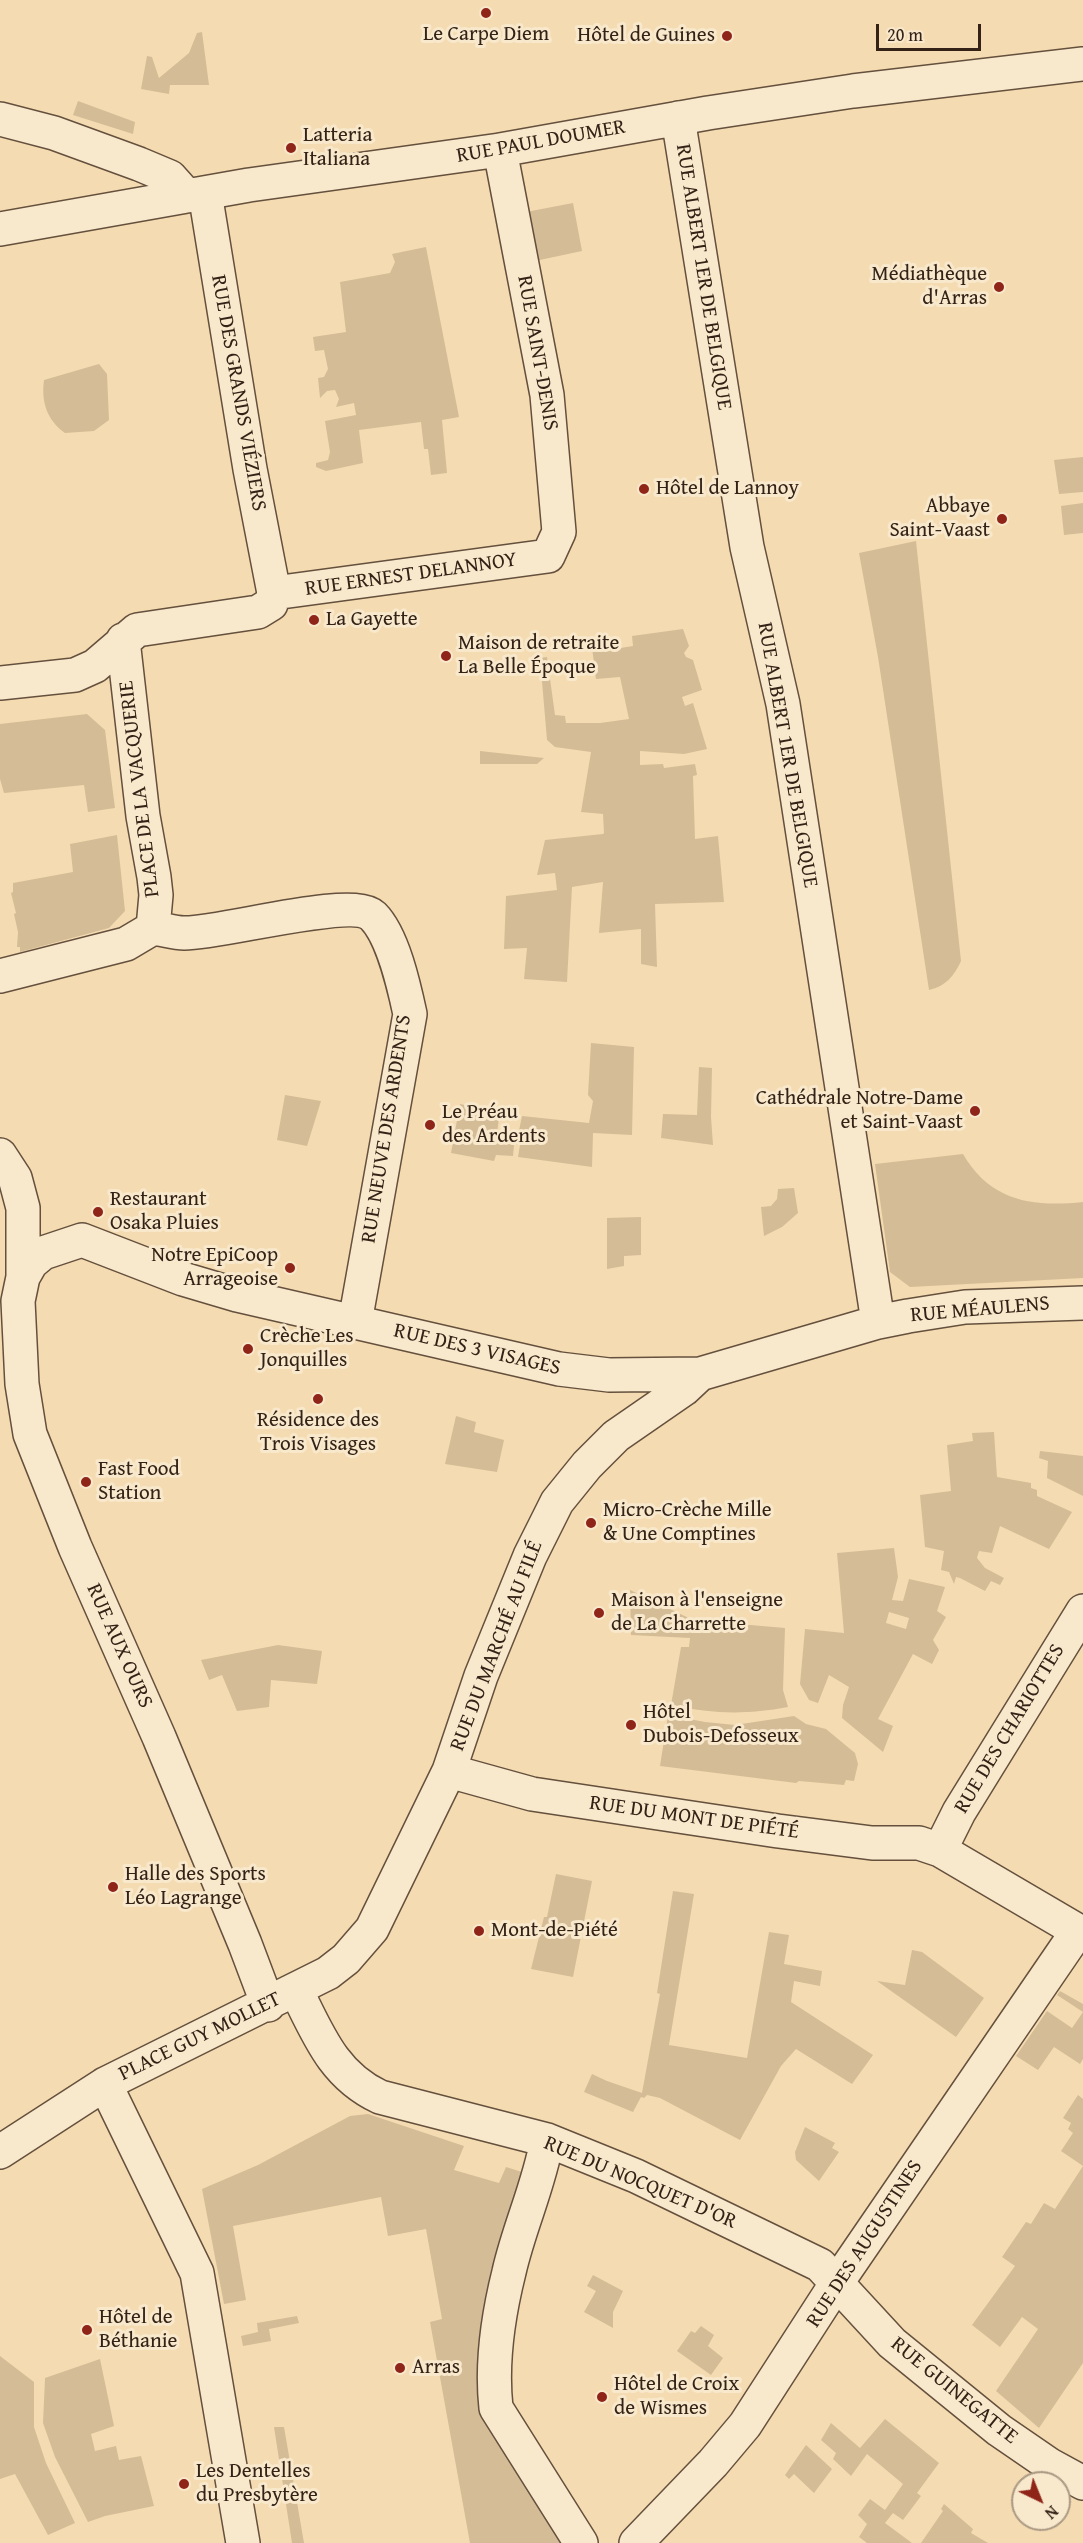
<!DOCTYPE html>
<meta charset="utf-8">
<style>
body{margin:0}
#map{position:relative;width:1083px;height:2543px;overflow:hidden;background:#f5dbb1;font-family:"Gentium Book Plus",serif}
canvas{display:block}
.north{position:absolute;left:1011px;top:2471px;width:60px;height:60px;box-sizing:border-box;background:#f8e8cc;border:2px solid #aa9983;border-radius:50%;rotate:137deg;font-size:16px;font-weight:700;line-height:24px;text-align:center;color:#342216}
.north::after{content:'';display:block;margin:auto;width:21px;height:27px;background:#8f2418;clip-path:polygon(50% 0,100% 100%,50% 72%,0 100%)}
.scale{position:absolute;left:876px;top:24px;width:105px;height:27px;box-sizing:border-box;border:3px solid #342216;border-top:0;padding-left:8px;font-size:18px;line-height:21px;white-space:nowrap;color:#342216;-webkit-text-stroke:4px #f8e8cc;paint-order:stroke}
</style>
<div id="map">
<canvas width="1083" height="2543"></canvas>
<div class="north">N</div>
<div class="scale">20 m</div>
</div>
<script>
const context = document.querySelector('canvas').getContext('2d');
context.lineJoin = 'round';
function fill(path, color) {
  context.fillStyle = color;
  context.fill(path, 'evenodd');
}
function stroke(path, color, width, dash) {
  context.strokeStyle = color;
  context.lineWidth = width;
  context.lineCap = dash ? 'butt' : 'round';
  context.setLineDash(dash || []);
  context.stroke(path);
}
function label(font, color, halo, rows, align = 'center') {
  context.font = font + ' "Gentium Book Plus",serif';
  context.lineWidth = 6;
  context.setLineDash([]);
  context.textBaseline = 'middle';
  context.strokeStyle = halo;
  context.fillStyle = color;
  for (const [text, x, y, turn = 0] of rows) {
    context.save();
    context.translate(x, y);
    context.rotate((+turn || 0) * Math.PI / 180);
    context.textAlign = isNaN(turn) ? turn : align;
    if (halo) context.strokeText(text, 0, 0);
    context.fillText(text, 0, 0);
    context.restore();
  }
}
fill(new Path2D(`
 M 202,32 L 209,85 L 170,85 L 169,94 L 141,89 L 147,56 L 152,57 L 159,78 L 189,53 L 197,33 Z
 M 78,101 L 135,122 L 133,134 L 73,115 Z
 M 573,203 L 582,251 L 535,261 L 526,212 Z
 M 426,247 L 459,417 L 442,420 L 447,473 L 431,475 L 428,449 L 424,449 L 421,422 L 359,430 L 363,463 L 326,471 L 316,467 L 316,463 L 328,460 L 330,452 L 325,421 L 356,415 L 354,403 L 336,407 L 339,399 L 335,390 L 327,391 L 320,398 L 318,378 L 324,377 L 328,369 L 324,350 L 315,351 L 313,337 L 346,332 L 340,282 L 390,273 L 395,262 L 392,254 Z
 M 99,364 L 107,374 L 109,420 L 94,431 L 65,433 C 47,420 41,402 44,380 Z
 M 1083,457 L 1083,492 L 1059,494 L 1054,460 Z
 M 1083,503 L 1083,533 L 1064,535 L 1061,506 Z
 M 916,541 L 961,961 C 954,976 946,986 929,990 L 878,657 L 859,553 Z
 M 683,629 L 689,646 L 684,653 L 686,657 L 693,660 L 702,690 L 682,697 L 685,706 L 693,703 L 707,749 L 684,754 L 640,751 L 640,765 L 663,764 L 664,768 L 695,764 L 697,775 L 693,776 L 695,839 L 718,836 L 724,902 L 655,904 L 657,967 L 641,964 L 641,929 L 599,933 L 603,882 L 572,887 L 567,982 L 524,979 L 527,948 L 504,949 L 506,896 L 557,890 L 555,873 L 537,875 L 545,840 L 603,834 L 604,833 L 603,814 L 581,812 L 591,752 L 555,747 L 547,740 L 540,658 L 547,657 L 555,715 L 565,716 L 566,723 L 600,723 L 629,719 L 620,677 L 596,679 L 591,639 L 601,639 L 601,643 L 612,642 L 614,649 L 633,646 L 632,636 Z
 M 87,714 L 105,730 L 115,808 L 88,812 L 84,785 L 4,793 L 0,779 L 0,724 Z
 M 480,751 L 544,758 L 537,764 L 480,764 Z
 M 117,835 L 125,911 L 109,928 L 20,952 L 20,947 L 17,947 L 18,932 L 14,914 L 16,913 L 11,893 L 13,892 L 13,883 L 73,872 L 70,844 Z
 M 591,1043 L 634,1047 L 632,1135 L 593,1133 L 592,1167 L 518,1157 L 520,1145 L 516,1145 L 522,1116 L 589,1123 L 593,1101 L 588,1095 Z
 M 699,1067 L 712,1068 L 711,1117 L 713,1145 L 661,1138 L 663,1114 L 697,1115 Z
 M 285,1095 L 321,1101 L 307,1146 L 277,1140 Z
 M 460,1104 L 484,1109 L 483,1116 L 499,1118 L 496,1141 L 514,1145 L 513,1156 L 496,1155 L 494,1161 L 451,1153 Z
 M 963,1154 C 991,1202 1033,1207 1083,1202 L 1083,1278 L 910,1287 L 890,1272 L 875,1164 Z
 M 794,1188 L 798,1213 L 782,1227 L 764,1236 L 761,1207 L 771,1206 L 777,1199 L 778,1189 Z
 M 641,1217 L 641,1255 L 624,1256 L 624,1266 L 607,1269 L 607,1218 Z
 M 456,1416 L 476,1422 L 474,1432 L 504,1440 L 497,1472 L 445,1464 Z
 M 994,1432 L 997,1477 L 1031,1483 L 1031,1488 L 1037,1490 L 1037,1496 L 1072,1512 L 1049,1549 L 1000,1526 L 992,1553 L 979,1551 L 977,1558 L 985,1568 L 1004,1578 L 1000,1585 L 991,1581 L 985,1591 L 960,1578 L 956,1577 L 954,1584 L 949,1572 L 941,1570 L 944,1551 L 925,1547 L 920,1495 L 951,1491 L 947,1445 L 973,1441 L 972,1433 Z
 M 1040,1451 L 1083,1456 L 1083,1496 L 1047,1478 L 1048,1461 L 1039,1458 Z
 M 894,1548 L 898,1577 L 892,1600 L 903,1601 L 909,1579 L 945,1587 L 937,1611 L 946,1617 L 933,1640 L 939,1650 L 932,1664 L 913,1654 L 878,1719 L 893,1726 L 883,1752 L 842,1718 L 843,1705 L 849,1687 L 829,1675 L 818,1703 L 809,1700 L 800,1684 L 805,1629 L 844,1633 L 837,1553 ZM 889,1612 L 909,1618 L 906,1629 L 886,1623 Z
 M 630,1590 L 693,1620 L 785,1628 L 783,1690 L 788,1707 C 745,1715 713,1714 671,1705 L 681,1647 L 689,1647 L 690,1638 L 631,1635 Z
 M 278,1645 L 322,1651 L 317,1684 L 271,1680 L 269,1707 L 237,1711 L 222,1675 L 209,1680 L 201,1660 Z
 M 668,1715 L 705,1722 L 735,1725 L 794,1716 L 806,1724 L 826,1729 L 855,1753 L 858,1764 L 854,1781 L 846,1780 L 844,1785 L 799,1781 L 796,1783 L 660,1766 Z
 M 556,1874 L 592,1881 L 573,1977 L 531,1969 L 544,1917 L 547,1917 Z
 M 673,1891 L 694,1894 L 669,2045 L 747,2058 L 769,1932 L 789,1935 L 784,1964 L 822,1971 L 820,1986 L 794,1981 L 791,2002 L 873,2055 L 852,2084 L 796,2049 L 781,2066 L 740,2140 L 660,2098 L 647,2095 L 644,2098 L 641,2097 L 633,2112 L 584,2092 L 592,2074 L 607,2081 L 642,2093 L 660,1994 L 657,1993 Z
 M 912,1950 L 922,1952 L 984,1998 L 956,2037 L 877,1981 L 905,1985 Z
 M 1060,1991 L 1083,2004 L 1083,2059 L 1080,2064 L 1054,2047 L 1038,2070 L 1016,2056 L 1047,2011 L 1072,2028 L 1083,2012 L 1057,1995 Z
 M 1078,2095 L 1083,2099 L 1083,2363 L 1039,2428 L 996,2391 L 1038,2329 L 1022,2317 L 1000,2347 L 972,2325 L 1015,2266 L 1002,2257 L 1026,2222 L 1031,2224 L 1044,2203 L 1055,2209 L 1083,2166 L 1061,2151 L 1073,2133 L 1068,2129 L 1071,2123 L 1063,2118 Z
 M 368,2114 L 464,2146 L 454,2170 L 499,2183 L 506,2167 L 525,2173 L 482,2330 L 569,2543 L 470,2543 L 430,2322 L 442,2319 L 426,2229 L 388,2236 L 381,2197 L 233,2226 L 246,2300 L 224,2304 L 202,2189 L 258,2165 L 350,2116 Z
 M 805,2127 L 835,2143 L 832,2148 L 839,2152 L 819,2181 L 796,2160 L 795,2152 Z
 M 593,2275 L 623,2291 L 613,2312 L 613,2328 L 584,2312 L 596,2291 L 587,2286 Z
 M 297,2316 L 299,2323 L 269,2329 L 271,2341 L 243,2346 L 241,2336 L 258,2332 L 257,2323 Z
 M 701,2326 L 714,2335 L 708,2346 L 723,2358 L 711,2375 L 677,2351 L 691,2331 L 695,2333 Z
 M 0,2356 L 34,2382 L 34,2427 L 46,2463 L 75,2523 L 48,2535 L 15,2474 L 0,2479 Z
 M 100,2359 L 114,2426 L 91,2434 L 95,2451 L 116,2446 L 119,2460 L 141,2456 L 154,2506 L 105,2516 L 88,2522 L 55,2457 L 43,2423 L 45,2378 Z
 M 885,2419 L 939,2463 L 917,2493 L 921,2496 L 903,2520 L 893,2513 L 885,2523 L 912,2543 L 867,2543 L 859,2537 L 867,2524 L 858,2515 L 870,2499 L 885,2510 L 903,2484 L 867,2454 L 851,2476 L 833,2459 L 836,2453 L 821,2440 L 831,2423 L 860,2448 Z
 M 274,2427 L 284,2427 L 304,2543 L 292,2543 Z
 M 806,2445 L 832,2469 L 814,2493 L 794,2474 L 789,2479 L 785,2475 Z
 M 944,2504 L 973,2529 L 971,2533 L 988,2543 L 921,2543 L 943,2511 L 941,2509 Z`), '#d4bc97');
const minor = new Path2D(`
 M 678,118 L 747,547 L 783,704 L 878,1322
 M 0,119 L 54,133 L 139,164 L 170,177 L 187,196
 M 0,229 L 249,185 L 500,150 L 708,113 L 853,91 L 1083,64
 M 274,593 L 548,556 L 559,532 L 547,395 L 500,150
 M 123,640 L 143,816 L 154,877 L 156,895 L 153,928
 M 0,683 L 75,675 L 95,666 L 137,630 L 258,612 L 271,604 L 274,593 L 250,469 L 205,193
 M 153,928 C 163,929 174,933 184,933 C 220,934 351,896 373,916 C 393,936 404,986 410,1014 L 355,1322
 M 0,976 L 126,944 L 153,928
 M 0,1155 L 15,1178 L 23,1208 L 23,1277 L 18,1301 L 22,1384 L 30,1434 L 75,1547 L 159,1737 L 245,1944 L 268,2005
 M 23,1277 L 31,1263 L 43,1253 L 82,1240 L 183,1279 L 237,1295 L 559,1369 L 609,1375 L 700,1374 L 878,1322 L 908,1316 L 965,1307 L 1083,1303
 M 449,1771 L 532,1794 L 778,1831 L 872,1843 L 919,1843 L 940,1850 L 1083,1934
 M 940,1850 L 959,1812 L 1083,1611
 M 296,1990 C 318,2034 333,2075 380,2097 L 547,2140 L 636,2176 L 820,2265 L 892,2343 L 999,2430 L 1050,2465 L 1083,2483
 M 105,2084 L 197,2273 L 243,2543
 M 547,2140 C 539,2186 519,2227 509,2272 C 498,2316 491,2363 496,2408 L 581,2543
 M 0,2152 L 105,2084 L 328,1973 L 346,1959 L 372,1929 L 449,1771 L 481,1676 L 530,1556 L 557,1502 L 587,1465 L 616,1436 L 684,1389 L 700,1374
 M 636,2543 L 713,2463 L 745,2425 L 836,2284 L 1077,1932`);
stroke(minor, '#64503d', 36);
stroke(minor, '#f8e8cc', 33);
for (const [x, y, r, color] of [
 [486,13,6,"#8f2418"],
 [727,36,6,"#8f2418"],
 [291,148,6,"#8f2418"],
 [999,287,6,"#8f2418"],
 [644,489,6,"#8f2418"],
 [1002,519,6,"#8f2418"],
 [314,620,6,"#8f2418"],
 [446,656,6,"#8f2418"],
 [975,1111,6,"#8f2418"],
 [430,1125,6,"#8f2418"],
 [98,1212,6,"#8f2418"],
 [290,1268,6,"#8f2418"],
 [248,1349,6,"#8f2418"],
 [318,1399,6,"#8f2418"],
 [86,1482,6,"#8f2418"],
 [591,1523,6,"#8f2418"],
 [599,1613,6,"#8f2418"],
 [631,1725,6,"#8f2418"],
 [113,1887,6,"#8f2418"],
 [479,1931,6,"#8f2418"],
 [87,2330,6,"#8f2418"],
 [400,2368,6,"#8f2418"],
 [602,2397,6,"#8f2418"],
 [184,2484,6,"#8f2418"]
]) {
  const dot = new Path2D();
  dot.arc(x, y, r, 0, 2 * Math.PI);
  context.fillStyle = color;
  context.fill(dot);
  stroke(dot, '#f8e8cc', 2);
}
label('21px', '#342216', '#f8e8cc', [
 ["Le Carpe Diem",486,35,"center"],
 ["Hôtel de Guines",715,36,"right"],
 ["Latteria",303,136],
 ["Italiana",303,160],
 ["Médiathèque",987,275,"right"],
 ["d'Arras",987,299,"right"],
 ["Hôtel de Lannoy",656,489],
 ["Abbaye",990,507,"right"],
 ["Saint-Vaast",990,531,"right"],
 ["La Gayette",326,620],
 ["Maison de retraite",458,644],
 ["La Belle Époque",458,668],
 ["Cathédrale Notre-Dame",963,1099,"right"],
 ["et Saint-Vaast",963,1123,"right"],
 ["Le Préau",442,1113],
 ["des Ardents",442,1137],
 ["Restaurant",110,1200],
 ["Osaka Pluies",110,1224],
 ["Notre EpiCoop",278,1256,"right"],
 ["Arrageoise",278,1280,"right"],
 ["Crèche Les",260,1337],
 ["Jonquilles",260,1361],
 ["Résidence des",318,1421,"center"],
 ["Trois Visages",318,1445,"center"],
 ["Fast Food",98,1470],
 ["Station",98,1494],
 ["Micro-Crèche Mille",603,1511],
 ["& Une Comptines",603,1535],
 ["Maison à l'enseigne",611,1601],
 ["de La Charrette",611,1625],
 ["Hôtel",643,1713],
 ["Dubois-Defosseux",643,1737],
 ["Halle des Sports",125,1875],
 ["Léo Lagrange",125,1899],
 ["Mont-de-Piété",491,1931],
 ["Hôtel de",99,2318],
 ["Béthanie",99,2342],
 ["Arras",412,2368],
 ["Hôtel de Croix",614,2385],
 ["de Wismes",614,2409],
 ["Les Dentelles",196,2472],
 ["du Presbytère",196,2496]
], 'left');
label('21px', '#342216', '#f8e8cc', [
 ["RUE PAUL DOUMER",541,142,-10],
 ["RUE ALBERT 1ER DE BELGIQUE",703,277,81],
 ["RUE SAINT-DENIS",537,353,80],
 ["RUE DES GRANDS VIÉZIERS",238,393,80],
 ["RUE ERNEST DELANNOY",411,575,-8],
 ["RUE ALBERT 1ER DE BELGIQUE",787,755,80],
 ["PLACE DE LA VACQUERIE",140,789,-97],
 ["RUE NEUVE DES ARDENTS",387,1129,-81],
 ["RUE MÉAULENS",980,1310,-5],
 ["RUE DES 3 VISAGES",477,1350,13],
 ["RUE AUX OURS",119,1646,66],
 ["RUE DU MARCHÉ AU FILÉ",497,1646,-69],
 ["RUE DES CHARIOTTES",1010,1729,-59],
 ["RUE DU MONT DE PIÉTÉ",694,1818,8],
 ["PLACE GUY MOLLET",200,2037,-26],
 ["RUE DU NOCQUET D'OR",640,2183,23],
 ["RUE DES AUGUSTINES",865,2244,-57],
 ["RUE GUINEGATTE",954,2391,39]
]);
</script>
